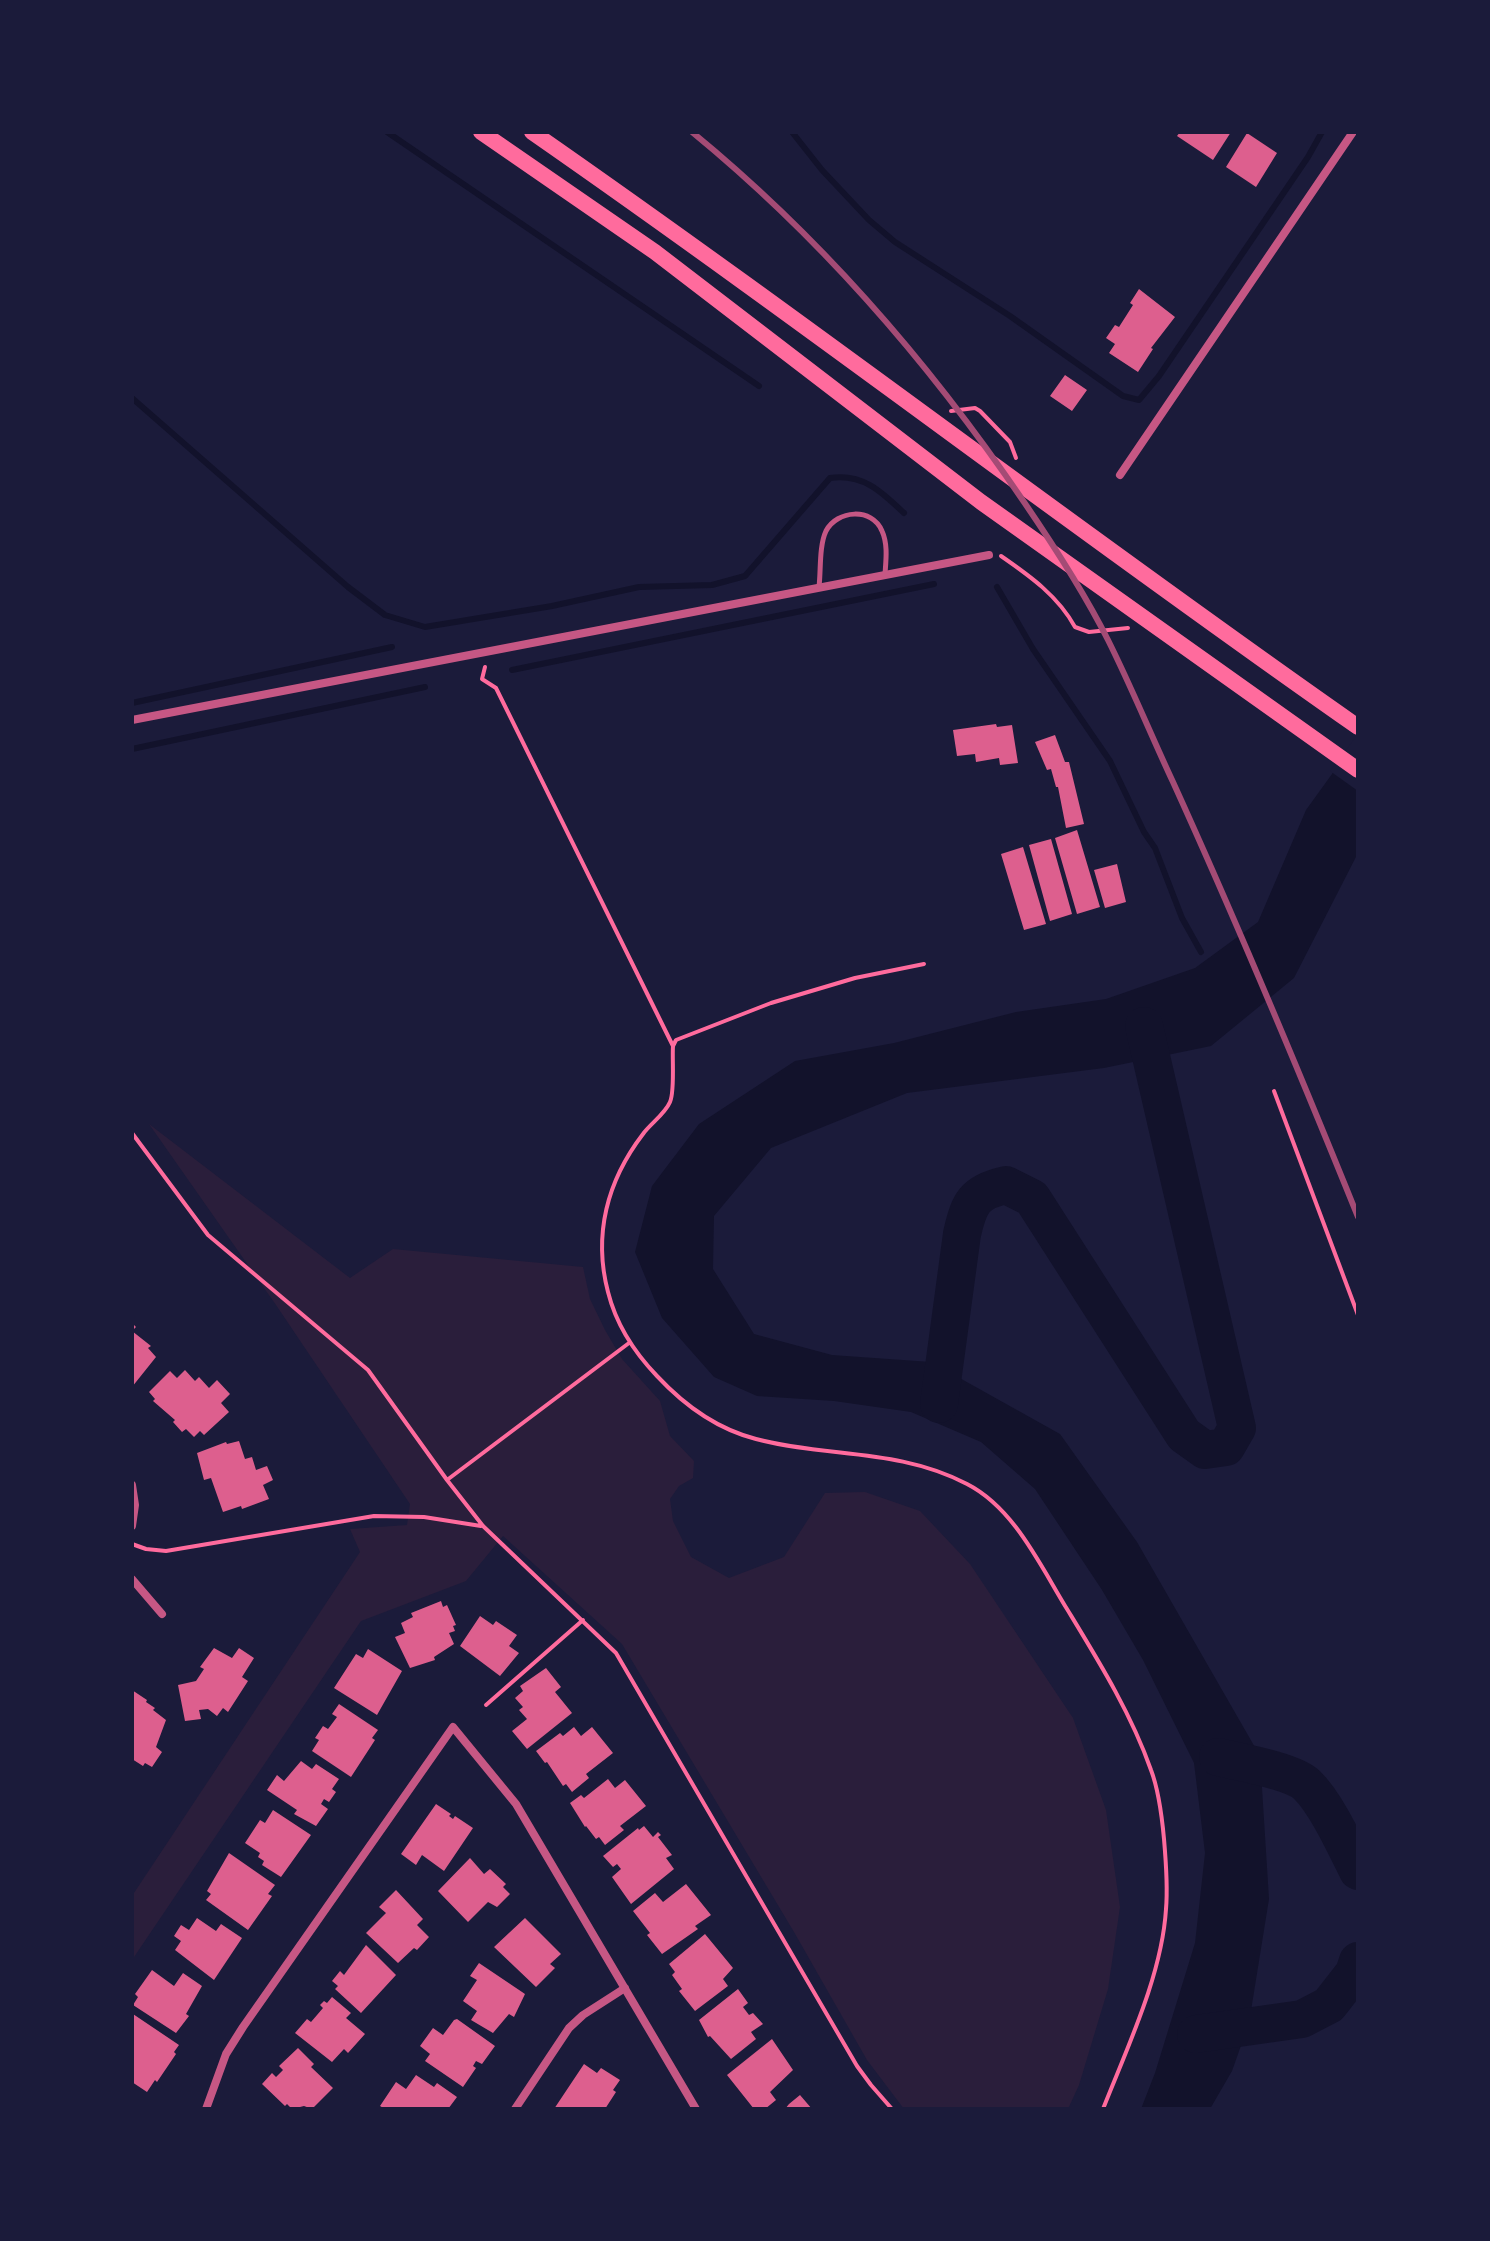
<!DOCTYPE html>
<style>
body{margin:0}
#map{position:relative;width:1490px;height:2241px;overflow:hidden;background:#1b1b3a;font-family:Commissioner,sans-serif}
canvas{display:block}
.frame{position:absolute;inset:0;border:134px solid #1b1b3a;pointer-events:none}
</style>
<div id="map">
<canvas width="1490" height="2241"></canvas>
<div class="frame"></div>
</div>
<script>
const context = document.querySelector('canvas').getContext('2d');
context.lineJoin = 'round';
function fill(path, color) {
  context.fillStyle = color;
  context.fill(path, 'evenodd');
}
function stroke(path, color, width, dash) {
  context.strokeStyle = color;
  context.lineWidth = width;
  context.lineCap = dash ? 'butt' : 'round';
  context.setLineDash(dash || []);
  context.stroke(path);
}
fill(new Path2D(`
 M 149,1124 L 350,1278 L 393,1249 L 583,1267 L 590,1299 L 605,1330 L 622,1359 L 660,1401 L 670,1436 L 694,1461 L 693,1478 L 679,1486 L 670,1499 L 673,1521 L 691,1557 L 729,1578 L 784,1557 L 825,1493 L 865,1492 L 920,1511 L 970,1564 L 1073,1718 L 1106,1810 L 1120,1907 L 1108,1989 L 1079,2085 L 1068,2109 L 904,2109 L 867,2060 L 794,1932 L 622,1644 L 503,1536 L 466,1581 L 361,1621 L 132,1960 L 132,1896 L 360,1552 L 350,1529 L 407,1525 L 410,1504 L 276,1305 Z`), '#2a1e3b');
fill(new Path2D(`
 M 1358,738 L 1358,853 L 1294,978 L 1211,1046 L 1104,1068 L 907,1093 L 771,1148 L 714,1216 L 713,1269 L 754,1334 L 832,1355 L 931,1362 L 1060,1434 L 1137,1542 L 1260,1756 L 1269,1899 L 1249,2023 L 1232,2071 L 1210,2109 L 1141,2109 L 1155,2073 L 1195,1943 L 1205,1853 L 1194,1763 L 1143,1660 L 1102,1590 L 1035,1489 L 981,1442 L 911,1412 L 834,1401 L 757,1396 L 714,1377 L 662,1318 L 635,1252 L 652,1186 L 699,1124 L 795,1061 L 894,1043 L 1016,1012 L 1106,999 L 1195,968 L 1258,922 L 1306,810 Z`), '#12122b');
fill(new Path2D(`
 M 1358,734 L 1358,791 L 1330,771 Z`), '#1b1b3a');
stroke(new Path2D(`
 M 387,132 L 759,386
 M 792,132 L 822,170 L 869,220 L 895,242 L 1010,316 L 1123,396 L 1139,400 L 1159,376 L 1308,157 L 1322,132
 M 132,398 L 348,587 L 385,615 L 425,627 L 552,606 L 639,587 L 712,585 L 745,576 L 830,478 C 863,473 882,492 904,513
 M 997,587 L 1033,649 L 1110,761 L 1144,832 L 1155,848 L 1182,918 L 1201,952
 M 512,670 L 934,584
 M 132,703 L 392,647
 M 132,749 L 425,687`), '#12122b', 6);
stroke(new Path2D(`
 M 939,1404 L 962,1234 C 969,1203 974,1192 1006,1185 L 1032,1198 L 1184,1435 L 1205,1450 L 1226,1447 L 1237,1428 L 1144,1026
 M 1218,1757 C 1239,1762 1293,1771 1307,1785 C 1326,1803 1346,1847 1358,1871
 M 1196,2034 L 1302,2019 L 1329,2005 L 1354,1973 L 1358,1961`), '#12122b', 38);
fill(new Path2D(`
 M 1180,132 L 1231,132 L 1213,160 L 1177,136 Z
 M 1247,133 L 1277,153 L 1256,187 L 1226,167 Z
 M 1139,289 L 1175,317 L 1151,348 L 1153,349 L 1138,372 L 1109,353 L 1115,344 L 1106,338 L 1115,325 L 1119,327 L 1133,305 L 1130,303 Z
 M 1065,375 L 1087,390 L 1072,411 L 1050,396 Z
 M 996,724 L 997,727 L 1012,725 L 1018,763 L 1000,765 L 999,758 L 976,762 L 975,754 L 957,756 L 953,730 Z
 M 1055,735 L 1065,762 L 1069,762 L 1084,824 L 1066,828 L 1058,787 L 1056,787 L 1051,769 L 1047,770 L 1035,742 Z
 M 1077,830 L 1100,907 L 1077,914 L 1055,838 Z
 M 1051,839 L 1072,914 L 1050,921 L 1029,845 Z
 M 1023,847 L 1046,924 L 1024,930 L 1001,854 Z
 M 1117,864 L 1126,902 L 1105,908 L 1094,870 Z
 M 132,1323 L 136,1327 L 132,1331 L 151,1346 L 148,1348 L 156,1357 L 132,1387 Z
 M 185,1370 L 195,1381 L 199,1377 L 209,1388 L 217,1380 L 230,1394 L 221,1403 L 229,1412 L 204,1435 L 200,1431 L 194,1437 L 186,1429 L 182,1432 L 173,1422 L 175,1420 L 153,1401 L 155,1399 L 149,1392 L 170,1371 L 177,1378 Z
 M 239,1441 L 245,1459 L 252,1457 L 256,1470 L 267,1466 L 273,1480 L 263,1485 L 269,1499 L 242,1509 L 241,1506 L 223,1512 L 211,1478 L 204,1480 L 197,1453 L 226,1442 L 227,1444 Z
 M 441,1601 L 443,1607 L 447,1605 L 456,1625 L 453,1626 L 455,1631 L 449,1633 L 454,1644 L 434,1657 L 435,1660 L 410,1668 L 395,1637 L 405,1633 L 401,1623 L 413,1617 L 411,1613 Z
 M 480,1616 L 493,1625 L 496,1621 L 517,1635 L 509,1646 L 519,1653 L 500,1676 L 460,1646 Z
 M 214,1648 L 232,1658 L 239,1648 L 254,1658 L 242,1677 L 248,1681 L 228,1712 L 223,1708 L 217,1716 L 208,1709 L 199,1710 L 201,1719 L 185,1721 L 178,1685 L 196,1681 L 204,1669 L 200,1667 Z
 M 368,1649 L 402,1671 L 377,1715 L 334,1688 L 356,1654 L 363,1658 Z
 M 546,1668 L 561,1687 L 555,1692 L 572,1713 L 527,1749 L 512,1731 L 527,1719 L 519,1710 L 523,1707 L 515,1698 L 523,1691 L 520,1686 Z
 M 132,1690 L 147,1700 L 146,1702 L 155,1708 L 153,1710 L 166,1720 L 156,1747 L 162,1752 L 152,1767 L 145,1763 L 143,1766 L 132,1759 L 134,1749 L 132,1747 Z
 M 339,1704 L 378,1730 L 372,1738 L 375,1740 L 351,1777 L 312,1751 L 319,1740 L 315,1738 L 323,1726 L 328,1729 L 337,1717 L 332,1714 Z
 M 574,1727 L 581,1736 L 592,1727 L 613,1753 L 586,1774 L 589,1778 L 572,1792 L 566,1784 L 563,1786 L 547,1762 L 545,1763 L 536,1751 L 560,1733 L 563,1736 Z
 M 301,1761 L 312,1769 L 316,1764 L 339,1779 L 332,1789 L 336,1792 L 329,1802 L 324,1799 L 321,1804 L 328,1809 L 316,1826 L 294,1814 L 297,1810 L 267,1790 L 277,1775 L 284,1781 Z
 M 608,1779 L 615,1788 L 625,1780 L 646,1806 L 620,1826 L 624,1830 L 605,1845 L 599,1837 L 596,1839 L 586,1826 L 585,1827 L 570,1803 L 581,1795 L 584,1798 Z
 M 436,1804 L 451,1814 L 449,1816 L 453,1819 L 455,1816 L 473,1828 L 444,1871 L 422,1855 L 416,1865 L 401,1854 Z
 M 273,1810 L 311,1835 L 281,1877 L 262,1865 L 264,1861 L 258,1857 L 260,1853 L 245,1843 L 260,1820 L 265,1823 Z
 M 644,1826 L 653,1837 L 658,1832 L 661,1835 L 658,1837 L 672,1855 L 666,1858 L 674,1869 L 631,1904 L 612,1877 L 621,1869 L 617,1864 L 613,1867 L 603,1856 L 638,1828 L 639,1830 Z
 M 229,1853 L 275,1885 L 268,1894 L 272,1896 L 248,1930 L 206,1900 L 211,1894 L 207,1891 Z
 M 470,1858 L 484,1874 L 490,1869 L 506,1884 L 503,1887 L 510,1894 L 497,1907 L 488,1902 L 468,1922 L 438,1891 Z
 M 686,1884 L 711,1915 L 695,1926 L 698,1929 L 662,1954 L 647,1935 L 650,1933 L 633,1911 L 655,1893 L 663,1902 Z
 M 396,1890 L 423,1919 L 417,1925 L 429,1937 L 417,1950 L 414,1948 L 398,1963 L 366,1933 L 386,1913 L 379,1907 Z
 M 197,1918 L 216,1931 L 221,1924 L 242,1938 L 214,1980 L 175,1950 L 181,1941 L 174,1936 L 181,1925 L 189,1930 Z
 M 525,1918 L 561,1954 L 550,1964 L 555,1968 L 536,1987 L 494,1947 Z
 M 705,1934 L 733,1968 L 723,1979 L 728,1986 L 695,2011 L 679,1991 L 682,1989 L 672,1975 L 675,1972 L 669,1964 Z
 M 366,1945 L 396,1975 L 361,2013 L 335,1989 L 338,1986 L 332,1981 L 340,1971 L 344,1975 Z
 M 479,1963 L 525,1994 L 514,2017 L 509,2014 L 493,2033 L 471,2020 L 477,2011 L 463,2001 L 477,1980 L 470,1976 Z
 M 152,1970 L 174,1986 L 183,1973 L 202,1986 L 186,2014 L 189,2016 L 176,2033 L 133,2005 L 138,1997 L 135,1994 Z
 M 738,1989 L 748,2003 L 743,2007 L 749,2015 L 753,2013 L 763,2024 L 751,2032 L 756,2039 L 731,2059 L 710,2036 L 708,2037 L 699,2020 Z
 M 332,1997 L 351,2013 L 346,2018 L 365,2034 L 348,2053 L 344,2049 L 332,2062 L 295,2033 L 307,2019 L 311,2022 L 323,2008 L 320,2005 L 324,2001 L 327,2003 Z
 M 133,2014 L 179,2045 L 174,2052 L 176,2054 L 157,2082 L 155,2080 L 147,2092 L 132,2082 Z
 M 457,2019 L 495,2046 L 482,2064 L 476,2061 L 473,2066 L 476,2068 L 463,2087 L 425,2061 L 430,2054 L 420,2046 L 433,2028 L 443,2035 L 454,2020 Z
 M 772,2039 L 793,2070 L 770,2092 L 776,2100 L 765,2109 L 754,2109 L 727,2075 Z
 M 298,2048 L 314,2064 L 311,2067 L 333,2088 L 312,2109 L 304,2106 L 292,2109 L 287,2104 L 285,2106 L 262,2084 L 272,2073 L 276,2077 L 283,2070 L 279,2066 Z
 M 584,2064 L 597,2073 L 601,2068 L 620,2080 L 613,2090 L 616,2092 L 605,2109 L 554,2109 Z
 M 416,2075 L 434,2087 L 437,2083 L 457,2097 L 448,2109 L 385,2109 L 380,2106 L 396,2082 L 406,2089 Z
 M 800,2095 L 812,2109 L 785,2109 L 789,2104 Z`), '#dd5f8e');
stroke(new Path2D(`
 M 951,411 L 975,408 L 980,411 L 1010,442 L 1016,458
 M 1001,556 C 1030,576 1058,596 1075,627 L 1089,632 L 1128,628
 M 485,667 L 482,679 L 496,688 L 673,1046 L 676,1040 L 771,1003 L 855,978 L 924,964
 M 673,1046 C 672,1060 675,1091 670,1102 C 665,1114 650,1124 643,1134 C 607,1181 593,1235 608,1292 C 616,1324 634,1352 657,1376 C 684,1405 717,1429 756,1439 C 828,1458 898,1448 967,1484 C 1014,1508 1040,1565 1067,1609 C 1098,1660 1131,1713 1151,1770 C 1159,1791 1162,1817 1164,1839 C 1166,1862 1168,1886 1166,1909 C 1162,1975 1127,2048 1103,2109
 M 1274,1091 L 1358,1315
 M 132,1133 L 208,1235 L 368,1370 L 447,1480 L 483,1526 L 616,1653 L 857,2066 L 871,2085 L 892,2109
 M 447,1480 L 629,1343
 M 132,1544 L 146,1549 L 166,1551 L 374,1516 L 424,1517 L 481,1526
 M 486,1705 L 583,1620`), '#ff6b9d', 4);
stroke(new Path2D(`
 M 819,587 C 821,570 819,546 826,531 C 837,510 872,507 882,531 C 888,544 886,560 885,574`), '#c65784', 5);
stroke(new Path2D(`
 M 1120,475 L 1353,132
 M 132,720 L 989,555
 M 132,1485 L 135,1505 L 132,1526
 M 132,1579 L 162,1614
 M 206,2109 L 226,2054 L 243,2027 L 453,1727 L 516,1804 L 696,2109
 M 515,2109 L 569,2028 L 583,2015 L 625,1988`), '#c65784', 8);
stroke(new Path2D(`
 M 481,132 L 655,252 L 981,502 L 1358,770
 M 532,132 C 811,326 1080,533 1358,727`), '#ff6b9d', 16);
stroke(new Path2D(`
 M 692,132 C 820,237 931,365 1024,502 C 1054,546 1084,592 1108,640 C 1131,686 1151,735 1173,782 C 1238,925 1299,1071 1358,1217`), '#a44b75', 6);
</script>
